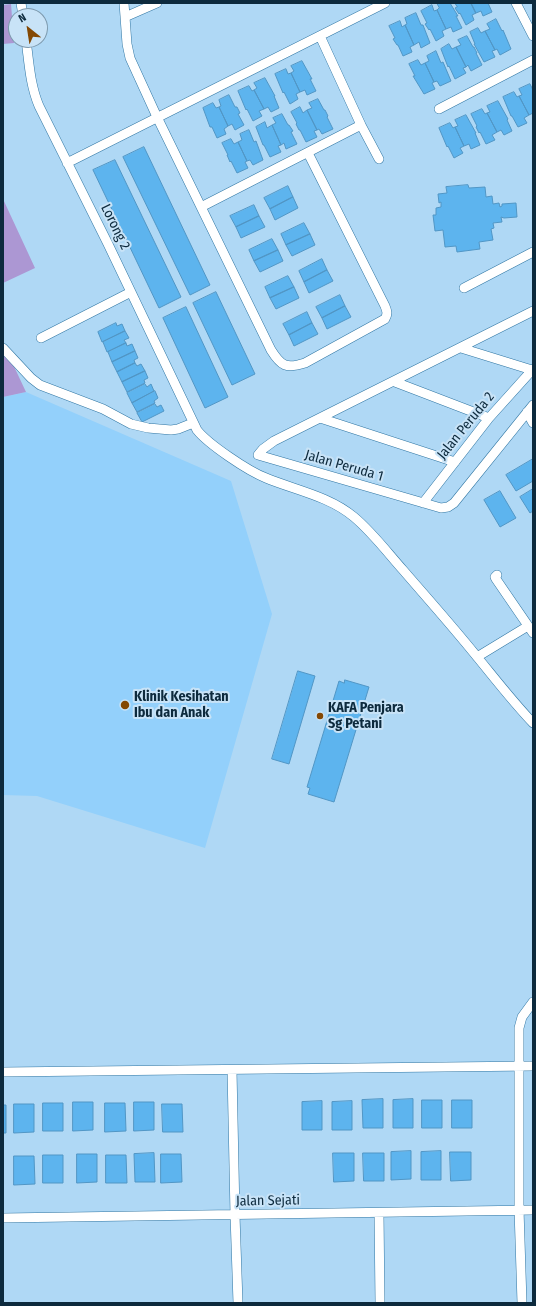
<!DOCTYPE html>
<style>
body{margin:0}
#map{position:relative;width:536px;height:1306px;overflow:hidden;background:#afd8f5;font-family:"Fira Sans Condensed",sans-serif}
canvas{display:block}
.frame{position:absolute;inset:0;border:4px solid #0d2a3d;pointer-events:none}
.north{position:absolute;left:8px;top:8px;width:40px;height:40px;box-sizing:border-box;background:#c8e3f7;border:1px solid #7d99ad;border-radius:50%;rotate:330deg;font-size:11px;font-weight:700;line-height:16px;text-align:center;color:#0d2a3d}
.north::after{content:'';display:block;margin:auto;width:14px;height:18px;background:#844803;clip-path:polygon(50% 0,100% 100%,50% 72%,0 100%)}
</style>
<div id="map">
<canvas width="536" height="1306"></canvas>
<div class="frame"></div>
<div class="north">N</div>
</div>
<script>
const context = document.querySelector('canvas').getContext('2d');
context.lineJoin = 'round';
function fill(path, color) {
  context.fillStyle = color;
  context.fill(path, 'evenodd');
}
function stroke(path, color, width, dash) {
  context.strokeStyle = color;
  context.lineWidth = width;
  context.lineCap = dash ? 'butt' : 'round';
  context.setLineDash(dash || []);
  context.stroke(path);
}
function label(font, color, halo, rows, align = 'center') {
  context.font = font + ' "Fira Sans Condensed",sans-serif';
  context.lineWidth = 4;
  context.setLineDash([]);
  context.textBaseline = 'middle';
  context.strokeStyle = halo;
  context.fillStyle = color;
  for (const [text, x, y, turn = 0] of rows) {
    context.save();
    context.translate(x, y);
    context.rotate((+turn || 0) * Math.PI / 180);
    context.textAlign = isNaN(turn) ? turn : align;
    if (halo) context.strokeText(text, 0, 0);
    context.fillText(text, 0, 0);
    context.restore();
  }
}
fill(new Path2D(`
 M 26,392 L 231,481 L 272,614 L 205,848 L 37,796 L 3,795 L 3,397 Z`), '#93d0fb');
fill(new Path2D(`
 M 11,4 L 14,43 L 3,44 L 3,5 Z
 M 3,199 L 35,268 L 3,283 Z
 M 3,343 L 26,392 L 3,397 Z`), '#ac97d3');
const building = new Path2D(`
 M 437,3 L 450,3 L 458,16 L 456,16 L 462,28 L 453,32 L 451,27 L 446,29 L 437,10 L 439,8 Z
 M 455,3 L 471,3 L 476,13 L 472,15 L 474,20 L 466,25 L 460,13 L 459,14 L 455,8 L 457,7 Z
 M 471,3 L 488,3 L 492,12 L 483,16 L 481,11 L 476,13 Z
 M 432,5 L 434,11 L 437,10 L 446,29 L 442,31 L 444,36 L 436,41 L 430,29 L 429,30 L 425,24 L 427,23 L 421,11 Z
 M 416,13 L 421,25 L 423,25 L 430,43 L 421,48 L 419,42 L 414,45 L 405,25 L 407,24 L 405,18 Z
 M 496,19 L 502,31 L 503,30 L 511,49 L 500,55 L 497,49 L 495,50 L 485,31 L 490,29 L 487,24 Z
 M 400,21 L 402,27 L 405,25 L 414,45 L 410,47 L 412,52 L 403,56 L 398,45 L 397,45 L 393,39 L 395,38 L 389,26 Z
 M 478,28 L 481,33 L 485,31 L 495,50 L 492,51 L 495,57 L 484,62 L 474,44 L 475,44 L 470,32 Z
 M 467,36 L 473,47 L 474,47 L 477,53 L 476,53 L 482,65 L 471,71 L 468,65 L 466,67 L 456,47 L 461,45 L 458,40 Z
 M 449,44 L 452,49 L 456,47 L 466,67 L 463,68 L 466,73 L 455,79 L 449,66 L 448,67 L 441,49 Z
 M 436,51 L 441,63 L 443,62 L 451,81 L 440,86 L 437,81 L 434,82 L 425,63 L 429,61 L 427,56 Z
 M 418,60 L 421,65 L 425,63 L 434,82 L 432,83 L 435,89 L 424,94 L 413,76 L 415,76 L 409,64 Z
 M 302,61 L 312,79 L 310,79 L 316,91 L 307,95 L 305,90 L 300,92 L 291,73 L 294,71 L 291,66 Z
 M 286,69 L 288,74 L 291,73 L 300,92 L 296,94 L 298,99 L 290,104 L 284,92 L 283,93 L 275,74 Z
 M 265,78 L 275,96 L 274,96 L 279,108 L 271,112 L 268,107 L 264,109 L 254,90 L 257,88 L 254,83 Z
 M 530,84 L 533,90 L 533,113 L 529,115 L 519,96 L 522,95 L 519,89 Z
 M 249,86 L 252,91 L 254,90 L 264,109 L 259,111 L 262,116 L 253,121 L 247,109 L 246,110 L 238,91 Z
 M 514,92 L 517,97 L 519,96 L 529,115 L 524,118 L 527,123 L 518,127 L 512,116 L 511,116 L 503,97 Z
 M 229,95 L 235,107 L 237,107 L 240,113 L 238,114 L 244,125 L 235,130 L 232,124 L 228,126 L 219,107 L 221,106 L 219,100 Z
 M 318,99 L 324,110 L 325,110 L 328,116 L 327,117 L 333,129 L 322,134 L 319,129 L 317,130 L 307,110 L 312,108 L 309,103 Z
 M 498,101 L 508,119 L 507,120 L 512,131 L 504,135 L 501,130 L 497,132 L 487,113 L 490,112 L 487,106 Z
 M 213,103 L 216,108 L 219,107 L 228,126 L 224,129 L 226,134 L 217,138 L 212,127 L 210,127 L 203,108 Z
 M 300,107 L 303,113 L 307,110 L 317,130 L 314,131 L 317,137 L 306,142 L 300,130 L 299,130 L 296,124 L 297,123 L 291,112 Z
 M 482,109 L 485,114 L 487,113 L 497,132 L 492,135 L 495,140 L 486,144 L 480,132 L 479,133 L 476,127 L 477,126 L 471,114 Z
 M 282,114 L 288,125 L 289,125 L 293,131 L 291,132 L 297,144 L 286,149 L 284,143 L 281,145 L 272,125 L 276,123 L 273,118 Z
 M 466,115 L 476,133 L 475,133 L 480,145 L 471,149 L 469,144 L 464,146 L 455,127 L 458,126 L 455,120 Z
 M 265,122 L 267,128 L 272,125 L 281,145 L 278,146 L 281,152 L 270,157 L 264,145 L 263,145 L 256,127 Z
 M 450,123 L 453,128 L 455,127 L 464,146 L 460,148 L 463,153 L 454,158 L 448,146 L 447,147 L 439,128 Z
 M 249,130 L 254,142 L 256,141 L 263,160 L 253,165 L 250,160 L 247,161 L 238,142 L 242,140 L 240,134 Z
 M 231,139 L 234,144 L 238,142 L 247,161 L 245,162 L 248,168 L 237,173 L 231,161 L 230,162 L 227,155 L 228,155 L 222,143 Z
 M 144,147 L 210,285 L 190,295 L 123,157 Z
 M 115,160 L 181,297 L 159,308 L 93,170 Z
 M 468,185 L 469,188 L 485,187 L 486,197 L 492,196 L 493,204 L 499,203 L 500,207 L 502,206 L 502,204 L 516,203 L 517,217 L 504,218 L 501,217 L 502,222 L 493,223 L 494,228 L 491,229 L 493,240 L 479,242 L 480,249 L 457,252 L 456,246 L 445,247 L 443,230 L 435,231 L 433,215 L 436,215 L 436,208 L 441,207 L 441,202 L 439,203 L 438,194 L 447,193 L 446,187 Z
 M 288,186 L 293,197 L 270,209 L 264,198 Z
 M 293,197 L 298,208 L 275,220 L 270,209 Z
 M 254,205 L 259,216 L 236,227 L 230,216 Z
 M 259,216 L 265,227 L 241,238 L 236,227 Z
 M 304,223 L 310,234 L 286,245 L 281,234 Z
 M 310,234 L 315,245 L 292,256 L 286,245 Z
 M 272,239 L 278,250 L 254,261 L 249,250 Z
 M 278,250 L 283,261 L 260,272 L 254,261 Z
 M 322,259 L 327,270 L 304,282 L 299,271 Z
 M 327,270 L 333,281 L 309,293 L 304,282 Z
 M 288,276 L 294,287 L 270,298 L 265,287 Z
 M 294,287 L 299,298 L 276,309 L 270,298 Z
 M 216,292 L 255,374 L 232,385 L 193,303 Z
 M 340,295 L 345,306 L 322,318 L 316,307 Z
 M 345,306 L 351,317 L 327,329 L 322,318 Z
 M 186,307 L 228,397 L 205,408 L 163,318 Z
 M 307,312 L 312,323 L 289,335 L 283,324 Z
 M 116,323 L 117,326 L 122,324 L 125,331 L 102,342 L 98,332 Z
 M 312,323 L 318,334 L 294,346 L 289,335 Z
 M 125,331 L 129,338 L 124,340 L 126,343 L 107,352 L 103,342 Z
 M 126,343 L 127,346 L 132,344 L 135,351 L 112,362 L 108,352 Z
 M 135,351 L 138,358 L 134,360 L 135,363 L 117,372 L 112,362 Z
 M 135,363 L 137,366 L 141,364 L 145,371 L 122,382 L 117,372 Z
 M 145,371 L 148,378 L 144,380 L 145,383 L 127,392 L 122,382 Z
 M 145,384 L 147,387 L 151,384 L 154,391 L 132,403 L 127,393 Z
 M 155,391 L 158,398 L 154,401 L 155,403 L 137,412 L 132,403 Z
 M 155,404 L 157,407 L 161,405 L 164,411 L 142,422 L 137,413 Z
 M 533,459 L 533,481 L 516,491 L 506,475 Z
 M 533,489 L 533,511 L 530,513 L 520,497 Z
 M 500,491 L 516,518 L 500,527 L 484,500 Z
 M 298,671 L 315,676 L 289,764 L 272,759 Z
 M 345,680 L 369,687 L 334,802 L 308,794 L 310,788 L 307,787 L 339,681 L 344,683 Z
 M 383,1099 L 383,1128 L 363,1128 L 362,1100 Z
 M 413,1099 L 413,1128 L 393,1128 L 393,1100 Z
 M 422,1100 L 442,1100 L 442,1128 L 422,1128 Z
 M 452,1100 L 472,1100 L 472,1128 L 452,1128 Z
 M 322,1101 L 322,1130 L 302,1130 L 302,1102 Z
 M 352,1101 L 352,1130 L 332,1130 L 332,1102 Z
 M 73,1102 L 93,1102 L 93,1130 L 73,1131 Z
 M 134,1102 L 154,1102 L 154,1130 L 134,1131 Z
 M 43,1103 L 63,1103 L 63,1131 L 43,1131 Z
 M 105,1103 L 125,1103 L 126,1131 L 105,1132 Z
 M 14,1104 L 34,1104 L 34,1132 L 14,1133 Z
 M 162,1104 L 182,1104 L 183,1132 L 163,1132 Z
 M 3,1105 L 6,1105 L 6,1133 L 3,1133 Z
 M 411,1151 L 411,1179 L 391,1180 L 391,1152 Z
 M 441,1151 L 441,1180 L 421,1180 L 421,1152 Z
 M 450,1152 L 471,1152 L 471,1180 L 451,1181 Z
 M 154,1153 L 155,1182 L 135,1182 L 134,1154 Z
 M 333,1153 L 354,1153 L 354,1181 L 334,1182 Z
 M 363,1153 L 384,1153 L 384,1181 L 364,1181 Z
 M 77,1154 L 97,1154 L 97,1182 L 77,1183 Z
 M 161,1154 L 181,1154 L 182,1182 L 161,1183 Z
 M 43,1155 L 63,1155 L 63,1183 L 43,1183 Z
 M 106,1155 L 126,1155 L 127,1183 L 106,1183 Z
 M 14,1156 L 34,1156 L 35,1184 L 14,1185 Z`);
fill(building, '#5db4ee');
stroke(building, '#5196c5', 1);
const street = new Path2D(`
 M 21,3 L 23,16
 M 124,3 L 127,44 L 130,58 L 157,117 L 271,350 C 281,366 286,369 305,363 L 385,319 C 388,314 387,311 385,306 L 308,153
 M 516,3 L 533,36
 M 125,17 L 157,3
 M 26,40 C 29,62 30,85 39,106 L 108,244 L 197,430 C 208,444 248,471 266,478 C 295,490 329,496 354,517 C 372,532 387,552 403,570 C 428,599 454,628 478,658 C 496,680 513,702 533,723
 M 439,109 L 533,60
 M 361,125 L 379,159
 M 67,163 L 385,3
 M 201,207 L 361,125 L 320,36
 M 464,288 L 533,252
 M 533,311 L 274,441 L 263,449 L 258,455 L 441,508 L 448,507 L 454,503 L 533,405
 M 41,338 L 131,292
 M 3,348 L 31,378 L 40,385 L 103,409 L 131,424 L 148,428 L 171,430 L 178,429 L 193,423
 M 461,348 L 532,370
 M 395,382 L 489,418
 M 527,412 L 533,423
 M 320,418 L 455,462
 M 423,503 L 489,418 L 533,369
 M 497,575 L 495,577 L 496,579 L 533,633
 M 477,657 L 528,626
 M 232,1070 L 235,1215 L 238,1303
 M 3,1072 L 533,1066
 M 379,1213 L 380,1303
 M 3,1218 L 533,1210
 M 522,1303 L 519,1209 L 519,1028 L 522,1017 L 533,1002`);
stroke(street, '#3076a3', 10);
stroke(street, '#fff', 9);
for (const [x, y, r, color] of [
 [125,705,5,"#844803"],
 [320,716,4,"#844803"]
]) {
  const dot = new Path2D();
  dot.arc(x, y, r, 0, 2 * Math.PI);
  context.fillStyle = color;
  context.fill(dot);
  stroke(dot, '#c8e3f7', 1.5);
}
label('14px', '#0d2a3d', '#c8e3f7', [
 ["Lorong 2",115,227,64],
 ["Jalan Peruda 2",466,426,-51],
 ["Jalan Peruda 1",344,466,16],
 ["Jalan Sejati",268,1201,-1]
]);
label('bold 14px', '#0d2a3d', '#c8e3f7', [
 ["Klinik Kesihatan",134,697],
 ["Ibu dan Anak",134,713],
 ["KAFA Penjara",328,708],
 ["Sg Petani",328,724]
], 'left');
</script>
